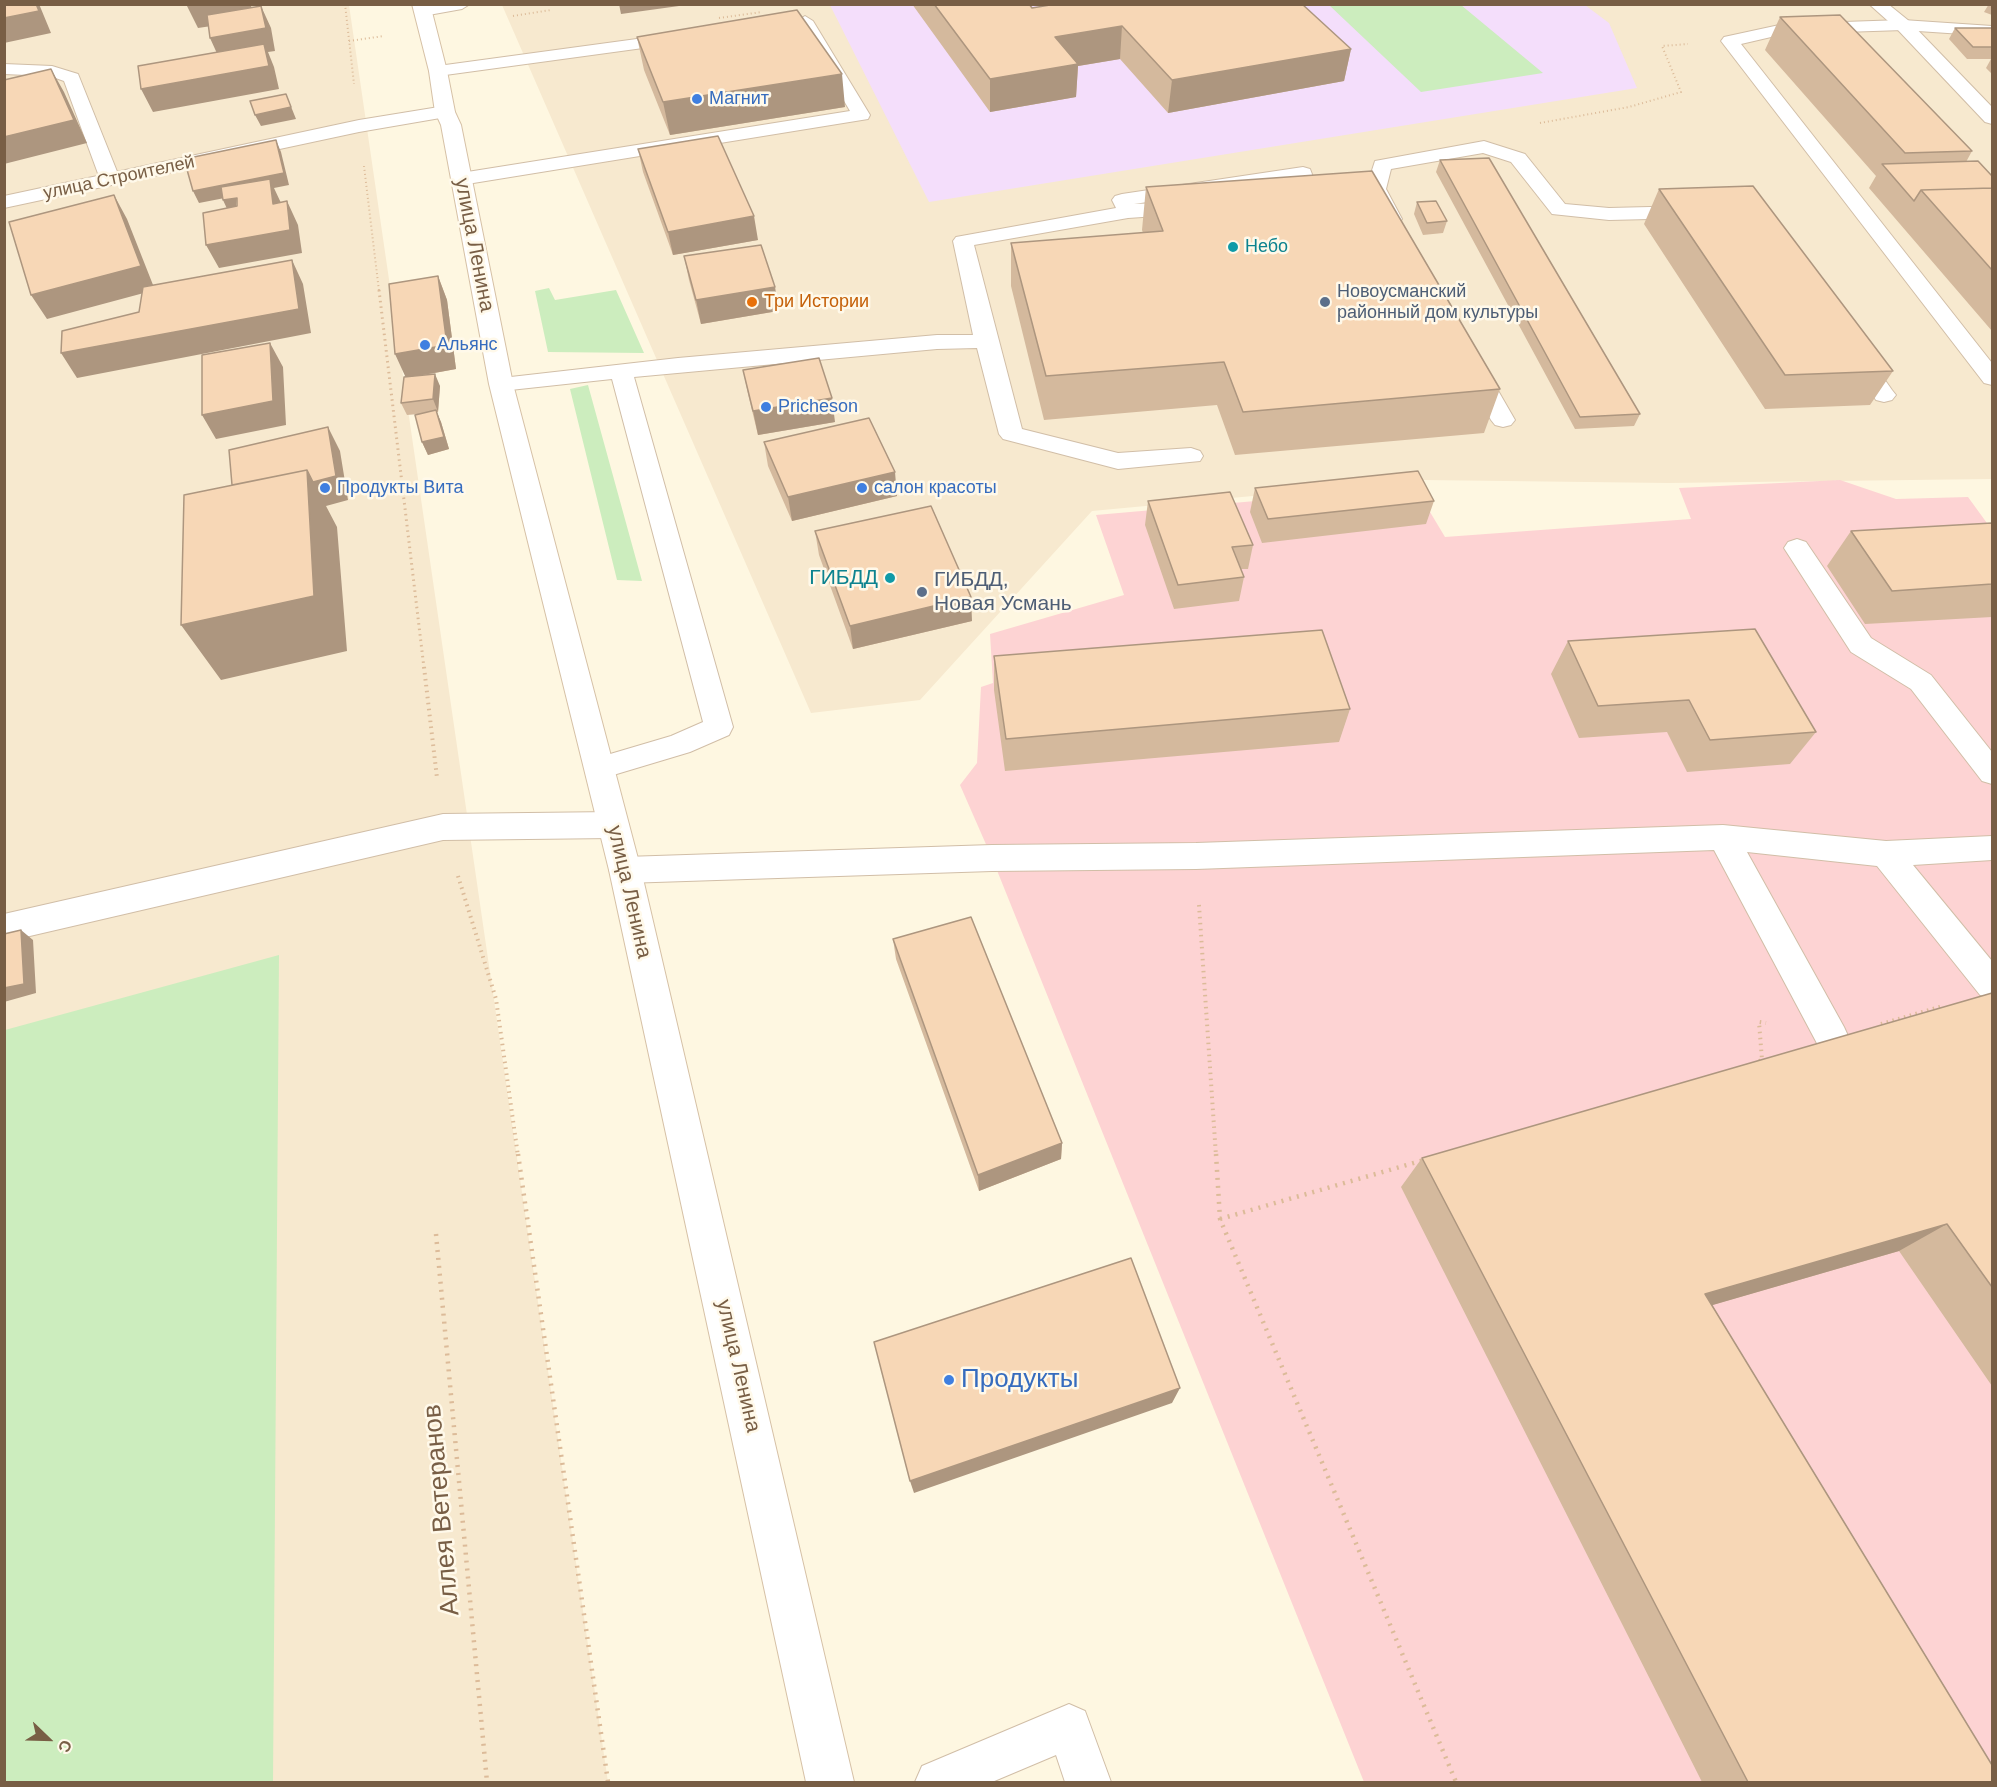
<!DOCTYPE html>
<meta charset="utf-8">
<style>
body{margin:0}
#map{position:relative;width:1997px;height:1787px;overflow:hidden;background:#fef7e1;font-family:Helvetica,sans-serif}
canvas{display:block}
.frame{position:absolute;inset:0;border:6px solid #785e45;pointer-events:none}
.north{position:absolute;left:18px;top:1709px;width:60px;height:60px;-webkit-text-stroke:4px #fff9ea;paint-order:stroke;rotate:113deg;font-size:16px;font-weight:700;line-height:24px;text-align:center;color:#785e45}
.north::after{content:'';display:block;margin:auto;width:21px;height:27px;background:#785e45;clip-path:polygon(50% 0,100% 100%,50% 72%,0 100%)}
</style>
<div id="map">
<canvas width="1997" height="1787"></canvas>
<div class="frame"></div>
<div class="north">С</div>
</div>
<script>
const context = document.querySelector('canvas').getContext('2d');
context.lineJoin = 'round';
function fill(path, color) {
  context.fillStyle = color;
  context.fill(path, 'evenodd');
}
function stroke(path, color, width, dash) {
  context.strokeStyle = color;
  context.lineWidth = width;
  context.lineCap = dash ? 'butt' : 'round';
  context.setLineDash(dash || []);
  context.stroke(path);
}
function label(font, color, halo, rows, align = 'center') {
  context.font = font + ' Helvetica,sans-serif';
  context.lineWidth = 5;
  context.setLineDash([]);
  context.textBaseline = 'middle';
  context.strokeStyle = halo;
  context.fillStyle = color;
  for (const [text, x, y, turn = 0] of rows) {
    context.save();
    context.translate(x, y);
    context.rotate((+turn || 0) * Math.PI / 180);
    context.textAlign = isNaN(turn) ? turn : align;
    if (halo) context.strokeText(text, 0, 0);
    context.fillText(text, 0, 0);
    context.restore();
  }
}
fill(new Path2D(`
 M 5,5 L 349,5 L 608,1782 L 5,1782 Z
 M 502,5 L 1992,5 L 1992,479 L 1668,483 L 1424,480 L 1092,511 L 920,700 L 811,713 Z`), '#f7e9cf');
fill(new Path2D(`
 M 830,5 L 1585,5 L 1609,23 L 1637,88 L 929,202 Z`), '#f4defb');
fill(new Path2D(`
 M 1840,480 L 1896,499 L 1968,497 L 1992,530 L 1992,1782 L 1364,1782 L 992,858 L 960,785 L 977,763 L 981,687 L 993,683 L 990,634 L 1124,595 L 1096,515 L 1415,487 L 1445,537 L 1691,519 L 1679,488 Z`), '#fdd3d3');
fill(new Path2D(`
 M 1329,5 L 1461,5 L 1543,73 L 1421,92 Z
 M 549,288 L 555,300 L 616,290 L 644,353 L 548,352 L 535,291 Z
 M 588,385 L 642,581 L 617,580 L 570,389 Z
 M 279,955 L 273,1782 L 5,1782 L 5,1030 Z`), '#ccedbe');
const service = new Path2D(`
 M 431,4 L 470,4 L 462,9 L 423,16 L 415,11 L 417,7 Z
 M 805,16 L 813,21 L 870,115 L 868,119 L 461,185 L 454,183 L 451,179 L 454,175 L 461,173 L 850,111 L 797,21 Z
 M 1903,20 L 1992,26 L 1992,36 L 1903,30 L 1784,34 L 1741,44 L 1992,363 L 1992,385 L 1984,383 L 1721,41 L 1724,37 L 1784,24 Z
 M 681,33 L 687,34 L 690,38 L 687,42 L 438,76 L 432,75 L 429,71 L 432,67 L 438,66 Z
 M 4,64 L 52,66 L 78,74 L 120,179 L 117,183 L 103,183 L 100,179 L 64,81 L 50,76 L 4,74 Z
 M 1484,141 L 1525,154 L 1565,204 L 1609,208 L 1691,206 L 1698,208 L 1701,212 L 1698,216 L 1691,218 L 1609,220 L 1552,214 L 1511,162 L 1483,153 L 1391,169 L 1386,189 L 1402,219 L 1399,223 L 1385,223 L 1366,189 L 1375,161 Z
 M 1303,167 L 1310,169 L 1322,200 L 1319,204 L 1296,207 L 1289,205 L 1286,201 L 1289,197 L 1300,195 L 1296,180 L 1134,204 L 1186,202 L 1193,204 L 1196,208 L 1193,212 L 1186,214 L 1128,218 L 974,245 L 1022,429 L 1118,453 L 1191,448 L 1200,451 L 1203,456 L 1200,461 L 1118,469 L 1003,439 L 999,434 L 977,348 L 937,349 L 634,377 L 733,727 L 729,735 L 690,752 L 600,779 L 590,776 L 585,768 L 590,760 L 671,736 L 703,722 L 612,379 L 501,391 L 493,389 L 490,384 L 493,379 L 678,358 L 937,335 L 973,335 L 953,241 L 956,237 L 1116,208 L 1112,200 L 1115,196 L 1122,194 Z
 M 1855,347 L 1863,349 L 1892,390 L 1896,395 L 1892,400 L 1884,402 L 1876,400 L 1844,354 L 1847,349 Z
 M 1474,361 L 1482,363 L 1485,368 L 1515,420 L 1511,425 L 1503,427 L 1495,425 L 1491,420 L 1463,368 L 1466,363 Z
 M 1797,539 L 1806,542 L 1871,638 L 1931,675 L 1992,752 L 1992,784 L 1982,781 L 1911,689 L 1851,652 L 1784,548 L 1788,542 Z
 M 1723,825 L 1886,841 L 1992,836 L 1992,860 L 1913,865 L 1992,961 L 1992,999 L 1980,995 L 1877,866 L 1747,852 L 1844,1027 L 1849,1038 L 1844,1049 L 1832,1053 L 1820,1049 L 1714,850 L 1196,869 L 992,871 L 625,883 L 614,879 L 609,870 L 614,861 L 625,857 L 992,845 L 1196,843 Z
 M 1069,1704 L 1085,1711 L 1111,1782 L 1065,1782 L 1056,1755 L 992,1782 L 915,1782 L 922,1766 Z`);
const minor = new Path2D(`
 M 1869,4 L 1888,4 L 1909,21 L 1992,107 L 1992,124 L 1985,122 L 1897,29 Z
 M 445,106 L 452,108 L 455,112 L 452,116 L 359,132 L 4,208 L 4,196 L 359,120 Z
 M 613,812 L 624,816 L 629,825 L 624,834 L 613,838 L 443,840 L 4,942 L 4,914 L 443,814 Z`);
const secondary = new Path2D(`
 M 412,4 L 430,4 L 447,71 L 455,112 L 461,125 L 513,384 L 641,870 L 854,1782 L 806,1782 L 609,870 L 489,384 L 441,125 L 435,112 L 429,71 Z`);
stroke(service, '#d1bea7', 2);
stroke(minor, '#d1bea7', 2);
stroke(secondary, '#d6c1a6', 2);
stroke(new Path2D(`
 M 345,4 L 354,84
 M 513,16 L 551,10
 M 719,18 L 762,12
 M 349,41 L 384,36
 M 1540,123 L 1629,107 L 1681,92 L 1662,46 L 1688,44
 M 364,166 L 379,291`), '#dcbb99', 2, [1, 3]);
stroke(new Path2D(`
 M 379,290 L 424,668`), '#dcbb99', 3, [1.5, 4]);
stroke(new Path2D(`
 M 424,667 L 437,778
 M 458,876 L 496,999 L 518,1156
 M 1199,905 L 1216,1156
 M 1881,1024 L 1943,1006
 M 1759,1061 L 1762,1060 L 1759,1022 L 1766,1023`), '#dcbb99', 4, [1.5, 4.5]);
stroke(new Path2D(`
 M 518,1154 L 608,1782
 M 1216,1154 L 1220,1219 L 1456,1782
 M 1220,1219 L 1424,1160
 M 436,1234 L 487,1782`), '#dcbb99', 4.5, [2, 6]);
fill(service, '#fff');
fill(minor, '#fff');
fill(secondary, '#fff');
fill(new Path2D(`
 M 912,4 L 1029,4 L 1032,8 L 1351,49 L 1344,81 L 1168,113 L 1120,59 L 1078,66 L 1076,97 L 990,112 Z
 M 1989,4 L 1992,4 L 1992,15 L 1984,12 Z
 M 1780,17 L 1972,151 L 1966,162 L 1992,176 L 1992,331 L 1869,188 L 1876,176 L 1765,50 Z
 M 1955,28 L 1992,28 L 1992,74 L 1986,68 L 1991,59 L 1967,59 L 1949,39 Z
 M 637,37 L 845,107 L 670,135 L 644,70 Z
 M 638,149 L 758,240 L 673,255 L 643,172 Z
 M 1440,160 L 1640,414 L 1634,426 L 1575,429 L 1436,172 Z
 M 1146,187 L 1500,389 L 1484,433 L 1235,455 L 1217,405 L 1044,420 L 1011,286 L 1011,243 L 1143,233 L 1142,230 Z
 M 1659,189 L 1893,371 L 1870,405 L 1765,409 L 1644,224 Z
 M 1417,202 L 1447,221 L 1443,233 L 1423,235 L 1414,214 Z
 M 684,256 L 775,287 L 778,311 L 701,324 L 689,280 Z
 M 438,276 L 447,300 L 456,369 L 424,375 L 440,386 L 438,412 L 436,412 L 441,422 L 449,449 L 428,455 L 422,442 L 419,414 L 407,415 L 401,403 L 405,377 Z
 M 743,370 L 835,422 L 758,435 L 748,394 Z
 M 764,442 L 897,496 L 792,521 L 768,466 Z
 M 1255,488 L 1434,501 L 1426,524 L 1262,543 L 1250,512 Z
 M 1148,501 L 1253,545 L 1248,569 L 1241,569 L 1244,577 L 1239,601 L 1174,609 L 1145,525 Z
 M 1992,523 L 1992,617 L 1865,624 L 1827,566 L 1851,531 Z
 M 815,531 L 972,621 L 853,649 L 819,555 Z
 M 1568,641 L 1816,732 L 1790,764 L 1687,772 L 1667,732 L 1579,738 L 1551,674 Z
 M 994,656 L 1350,709 L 1339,742 L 1005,771 L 994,690 Z
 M 893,939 L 1062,1143 L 1061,1159 L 979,1191 L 896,959 Z
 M 1992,993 L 1992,1386 L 1899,1251 L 1712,1305 L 1992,1782 L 1702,1782 L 1401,1187 L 1422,1158 Z`), '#d4b99d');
fill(new Path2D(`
 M 36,4 L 39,4 L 51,33 L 4,43 L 4,18 Z
 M 195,4 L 251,4 L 252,20 L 198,28 L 187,6 Z
 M 619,4 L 679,4 L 679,6 L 621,14 Z
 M 261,6 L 271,28 L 275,51 L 268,52 L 274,67 L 279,89 L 153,112 L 141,89 L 220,60 L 210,38 Z
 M 1122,26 L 1120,59 L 1078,66 L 1076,97 L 990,112 L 990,79 L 1055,37 Z
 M 1351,49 L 1344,81 L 1168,113 L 1172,80 Z
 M 51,69 L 64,92 L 87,143 L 4,164 L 4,137 Z
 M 842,74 L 845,107 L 670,135 L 663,102 Z
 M 286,94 L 296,119 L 261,126 L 255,115 Z
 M 276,140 L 281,152 L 289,185 L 274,188 L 281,203 L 273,204 L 271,189 L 199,203 L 193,191 Z
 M 114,195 L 127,219 L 155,290 L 47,319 L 31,295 Z
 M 237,198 L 234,224 L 223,200 Z
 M 287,201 L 298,225 L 302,253 L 219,268 L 206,245 Z
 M 754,216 L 758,240 L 673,255 L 668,232 Z
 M 292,260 L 303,284 L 311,333 L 77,378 L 61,353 Z
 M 438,276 L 447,300 L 456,369 L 406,378 L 395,354 Z
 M 775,287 L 778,311 L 701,324 L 696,300 Z
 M 270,343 L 283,367 L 286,425 L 216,439 L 202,415 Z
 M 435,374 L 440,386 L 438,412 L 433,399 Z
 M 832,398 L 835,422 L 758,435 L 753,411 Z
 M 436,410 L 441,422 L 449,449 L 428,455 L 422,442 Z
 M 328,427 L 340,451 L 348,500 L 326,506 L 337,527 L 347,651 L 221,680 L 181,625 L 307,470 Z
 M 895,472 L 897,496 L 792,521 L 788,497 Z
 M 971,597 L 972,621 L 853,649 L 850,626 Z
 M 21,930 L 33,940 L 36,993 L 4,1002 L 4,988 Z
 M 1062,1143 L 1061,1159 L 979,1191 L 978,1175 Z
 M 1947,1224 L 1899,1251 L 1668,1318 L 1705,1294 Z
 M 1180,1388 L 1172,1403 L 914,1493 L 910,1481 Z`), '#ad967f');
const building = new Path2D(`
 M 4,4 L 36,4 L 39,11 L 4,18 Z
 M 934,4 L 1029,4 L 1032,8 L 1056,4 L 1302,4 L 1351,49 L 1172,80 L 1122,26 L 1055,37 L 1078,64 L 990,79 Z
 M 261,6 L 266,28 L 210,38 L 207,15 Z
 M 797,10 L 842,74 L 663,102 L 637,37 Z
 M 1840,15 L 1972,151 L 1905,153 L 1780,17 Z
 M 1955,28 L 1992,28 L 1992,47 L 1973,47 Z
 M 264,44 L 269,66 L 141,89 L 138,66 Z
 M 51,69 L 74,120 L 4,137 L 4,80 Z
 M 286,94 L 291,107 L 255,115 L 250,101 Z
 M 718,136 L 754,216 L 668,232 L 638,149 Z
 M 276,140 L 284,173 L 193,191 L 184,159 Z
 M 1489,158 L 1640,414 L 1580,417 L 1440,160 Z
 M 1978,161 L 1992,176 L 1992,188 L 1921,190 L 1914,201 L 1882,164 Z
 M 1372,171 L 1500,389 L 1243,412 L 1224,362 L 1046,376 L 1011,243 L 1163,231 L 1146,187 Z
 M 270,179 L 273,204 L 287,201 L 290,230 L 206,245 L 203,213 L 237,206 L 237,198 L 223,200 L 221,187 Z
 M 1753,186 L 1893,371 L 1785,375 L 1659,189 Z
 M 1992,188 L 1992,270 L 1921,190 Z
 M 114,195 L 141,266 L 31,295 L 9,222 Z
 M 1436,201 L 1447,221 L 1427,223 L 1417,202 Z
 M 761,245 L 775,287 L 696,300 L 684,256 Z
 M 292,260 L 299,309 L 61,353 L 62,331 L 139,312 L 143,287 Z
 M 438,276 L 447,345 L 395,354 L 389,284 Z
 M 270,343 L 273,401 L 202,415 L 202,355 Z
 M 819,358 L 832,398 L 753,411 L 743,370 Z
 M 435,374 L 433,399 L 401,403 L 404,377 Z
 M 436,410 L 444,437 L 422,442 L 415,415 Z
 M 869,418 L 895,472 L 788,497 L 764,442 Z
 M 328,427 L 336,476 L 313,482 L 307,470 L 232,485 L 229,450 Z
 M 307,470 L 314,596 L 181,625 L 184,495 Z
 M 1418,471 L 1434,501 L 1268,519 L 1255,488 Z
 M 1230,492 L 1253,545 L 1232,547 L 1244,577 L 1178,585 L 1148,501 Z
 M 931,506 L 971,597 L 850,626 L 815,531 Z
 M 1992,523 L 1992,584 L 1892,591 L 1851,531 Z
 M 1755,629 L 1816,732 L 1710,740 L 1689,700 L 1598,706 L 1568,641 Z
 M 1322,630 L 1350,709 L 1006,739 L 994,656 Z
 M 971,917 L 1062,1143 L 978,1175 L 893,939 Z
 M 21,930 L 24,984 L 4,988 L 4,934 Z
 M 1992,993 L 1992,1287 L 1947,1224 L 1705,1294 L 1992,1765 L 1992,1782 L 1748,1782 L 1422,1158 Z
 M 1131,1258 L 1180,1388 L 910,1481 L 874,1342 Z`);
fill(building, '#f7d7b6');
stroke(building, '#ad967f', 1.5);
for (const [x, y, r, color] of [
 [697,99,6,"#3f7fe0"],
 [1233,247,6,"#0f9aa8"],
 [752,302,6,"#e8710a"],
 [1325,302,6,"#5c6f8a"],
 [425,345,6,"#3f7fe0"],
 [766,407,6,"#3f7fe0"],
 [325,488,6,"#3f7fe0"],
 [862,488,6,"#3f7fe0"],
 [890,578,6,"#0f9aa8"],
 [922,592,6,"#5c6f8a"],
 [949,1380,6,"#3f7fe0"]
]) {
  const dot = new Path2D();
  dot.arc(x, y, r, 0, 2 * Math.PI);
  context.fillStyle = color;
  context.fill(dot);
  stroke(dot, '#fff9ea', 2);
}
label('18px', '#366cbe', '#fff9ea', [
 ["Магнит",709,99],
 ["Альянс",437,345],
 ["Pricheson",778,407],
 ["Продукты Вита",337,488],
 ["салон красоты",874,488]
], 'left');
label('18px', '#785e45', '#fff9ea', [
 ["улица Строителей",119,178,-12]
]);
label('18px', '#0d838f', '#fff9ea', [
 ["Небо",1245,247]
], 'left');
label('18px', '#4e5e75', '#fff9ea', [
 ["Новоусманский",1337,292],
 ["районный дом культуры",1337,313]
], 'left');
label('18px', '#c56008', '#fff9ea', [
 ["Три Истории",764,302]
], 'left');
label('21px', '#785e45', '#fff9ea', [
 ["улица Ленина",474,245,79],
 ["улица Ленина",629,892,77],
 ["улица Ленина",738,1366,77]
]);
label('21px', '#0d838f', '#fff9ea', [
 ["ГИБДД",878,578]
], 'right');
label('21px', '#4e5e75', '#fff9ea', [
 ["ГИБДД,",934,580],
 ["Новая Усмань",934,604]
], 'left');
label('26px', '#366cbe', '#fff9ea', [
 ["Продукты",961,1380]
], 'left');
label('26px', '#785e45', '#fff9ea', [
 ["Аллея Ветеранов",442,1510,-95]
]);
</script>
